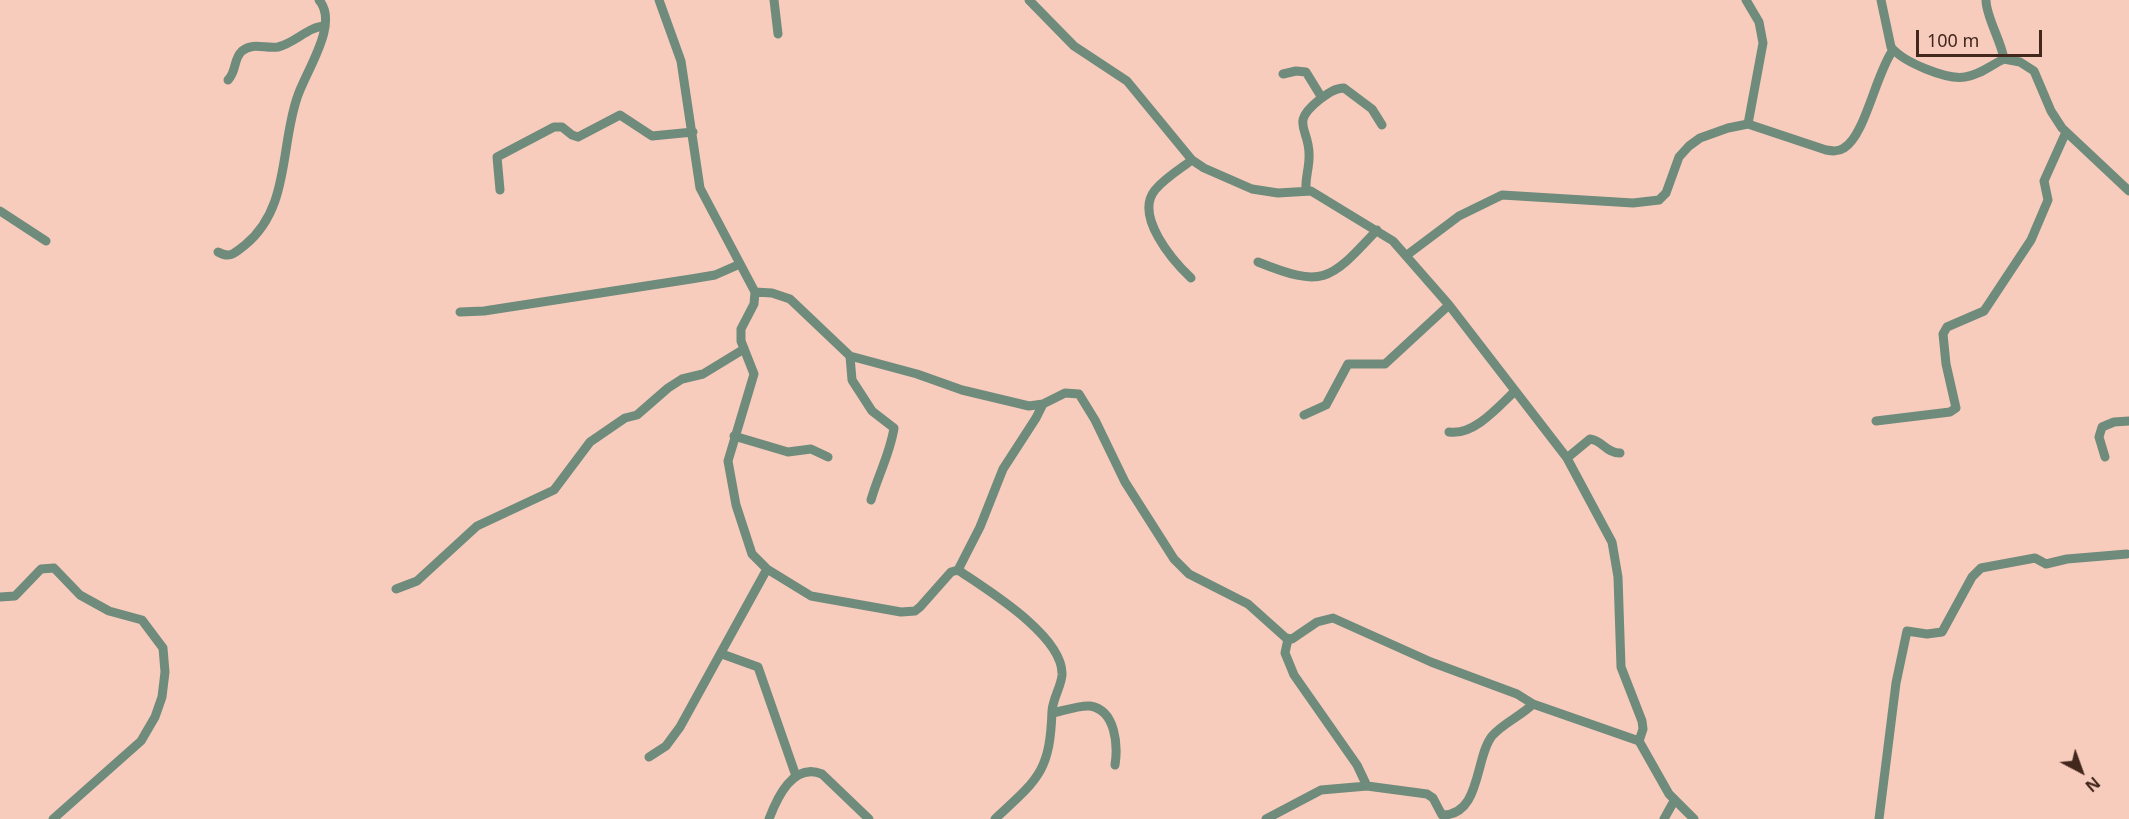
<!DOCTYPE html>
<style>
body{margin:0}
#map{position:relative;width:2129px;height:819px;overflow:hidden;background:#f7ccbd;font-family:"Noto Sans",sans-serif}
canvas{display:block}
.north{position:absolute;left:2051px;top:741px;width:60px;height:60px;-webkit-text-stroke:4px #f7ccbd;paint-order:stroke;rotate:139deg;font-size:16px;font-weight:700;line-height:24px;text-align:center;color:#42271d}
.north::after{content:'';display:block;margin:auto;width:21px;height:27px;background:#42271d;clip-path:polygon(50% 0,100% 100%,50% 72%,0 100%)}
.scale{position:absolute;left:1916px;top:30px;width:126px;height:27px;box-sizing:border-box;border:3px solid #42271d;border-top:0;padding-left:8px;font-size:18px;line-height:21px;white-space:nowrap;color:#42271d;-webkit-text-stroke:4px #f7ccbd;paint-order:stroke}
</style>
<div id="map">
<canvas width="2129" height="819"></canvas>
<div class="north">N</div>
<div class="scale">100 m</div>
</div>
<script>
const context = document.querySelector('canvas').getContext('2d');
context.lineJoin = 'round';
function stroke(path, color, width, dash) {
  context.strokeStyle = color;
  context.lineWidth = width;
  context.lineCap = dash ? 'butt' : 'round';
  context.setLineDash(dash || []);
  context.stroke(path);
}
stroke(new Path2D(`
 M 659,0 L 681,61 L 700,188 L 755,292 L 754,304 L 741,329 L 741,341 L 754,374 L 728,461 L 736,505 L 752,554 L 767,569 L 811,596 L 901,612 L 915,611 L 920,607 L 951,572 L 958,570 C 986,589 1064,636 1062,675 C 1061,687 1053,698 1052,711 C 1050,772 1038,779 995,819
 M 774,0 L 778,34
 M 1029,0 L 1074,46 L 1127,81 L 1192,160 L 1204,168 L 1252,189 L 1278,193 L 1311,191 L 1393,241 L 1449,305 L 1567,458 L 1612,542 L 1618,577 L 1621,667 L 1642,721 L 1643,729 L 1639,741 L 1669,794 L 1694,819
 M 1746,0 L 1759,22 L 1763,43 L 1748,124
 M 1881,0 L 1891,47 C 1903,62 1946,80 1965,77 C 1980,75 1991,65 2004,59 L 2020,62 L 2034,71 L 2051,111 L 2062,128 L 2129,191
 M 1986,0 C 1986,17 2001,40 2004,59
 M 1283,74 L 1296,71 L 1306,72 L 1322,98
 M 228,80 C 237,71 233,59 242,51 C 253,42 265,49 278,47 C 295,43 309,26 325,26
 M 500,190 L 497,157 L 554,127 L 562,127 L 572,135 L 578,137 L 620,115 L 652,136 L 693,132
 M 1306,190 C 1305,178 1309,169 1309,158 C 1311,128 1288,125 1319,100 C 1326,95 1334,88 1344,88 L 1372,109 L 1382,125
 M 0,211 L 46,241
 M 218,252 C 230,259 235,253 245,245 C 290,208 280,148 297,98 C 305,72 340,24 319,0
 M 1407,255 L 1459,216 L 1502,195 L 1633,203 L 1659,200 L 1666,193 L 1679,157 L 1689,146 L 1700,138 L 1728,128 L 1748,124 L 1826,150 C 1832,151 1838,152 1844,148 C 1865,136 1876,73 1893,50
 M 1258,262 C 1325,289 1330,280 1377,230
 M 1191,278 C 1173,261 1134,216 1155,190 C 1165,178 1180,169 1192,160
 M 755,292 L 772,293 L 790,299 L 850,356 L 917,374 L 962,390 L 1029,406 L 1043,404 L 1065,393 L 1079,394 L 1095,420 L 1125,482 L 1174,559 L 1189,574 L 1248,604 L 1286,638 L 1292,639 L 1317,622 L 1333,618 L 1431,662 L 1517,694 L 1533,704
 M 460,312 L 484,311 L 691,279 L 715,275 L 740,264
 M 850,356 L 852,380 L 872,411 L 894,428 C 890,454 878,475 871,500
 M 1304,415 L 1326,405 L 1348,364 L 1385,364 L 1449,305
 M 1876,421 L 1950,412 L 1956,408 L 1946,364 L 1943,334 L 1947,327 L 1984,311 L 2031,240 L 2048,200 L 2044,181 L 2066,132
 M 1449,432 C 1474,436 1499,406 1515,391
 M 734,436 L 788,452 L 811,449 L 828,457
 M 2105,457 L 2099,437 L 2102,427 L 2114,422 L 2129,421
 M 1567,458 L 1590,439 C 1602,440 1606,453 1620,453
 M 958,570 L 980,527 L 1003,469 L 1036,418 L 1043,404
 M 396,589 L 417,581 L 477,526 L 554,490 L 590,442 L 625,418 L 637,415 L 668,388 L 682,379 L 703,374 L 744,349
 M 0,597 L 15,596 L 41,569 L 54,568 L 80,595 L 109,611 L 142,620 L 163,648 L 165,672 L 162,697 L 155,717 L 141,741 L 53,819
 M 1288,639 L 1285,653 L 1294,675 L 1357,765 L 1367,786
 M 722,654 L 758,667 L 796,776
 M 1053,713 C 1063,711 1079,705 1090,706 C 1116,710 1118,746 1115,765
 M 649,757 L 666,746 L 680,727 L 767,569
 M 769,819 C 777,798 793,762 822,774 L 869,819
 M 1266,819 L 1321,790 L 1367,786 L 1427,794 L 1433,798 L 1442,815 C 1481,816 1475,757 1492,736 C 1503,723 1521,716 1533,704 L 1639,741
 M 1664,819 L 1674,801
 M 1879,819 L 1896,683 L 1907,631 L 1927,634 L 1942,632 L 1972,577 L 1981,568 L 2035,558 L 2046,564 L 2067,559 L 2127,554`), '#6f8b7c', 9);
</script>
